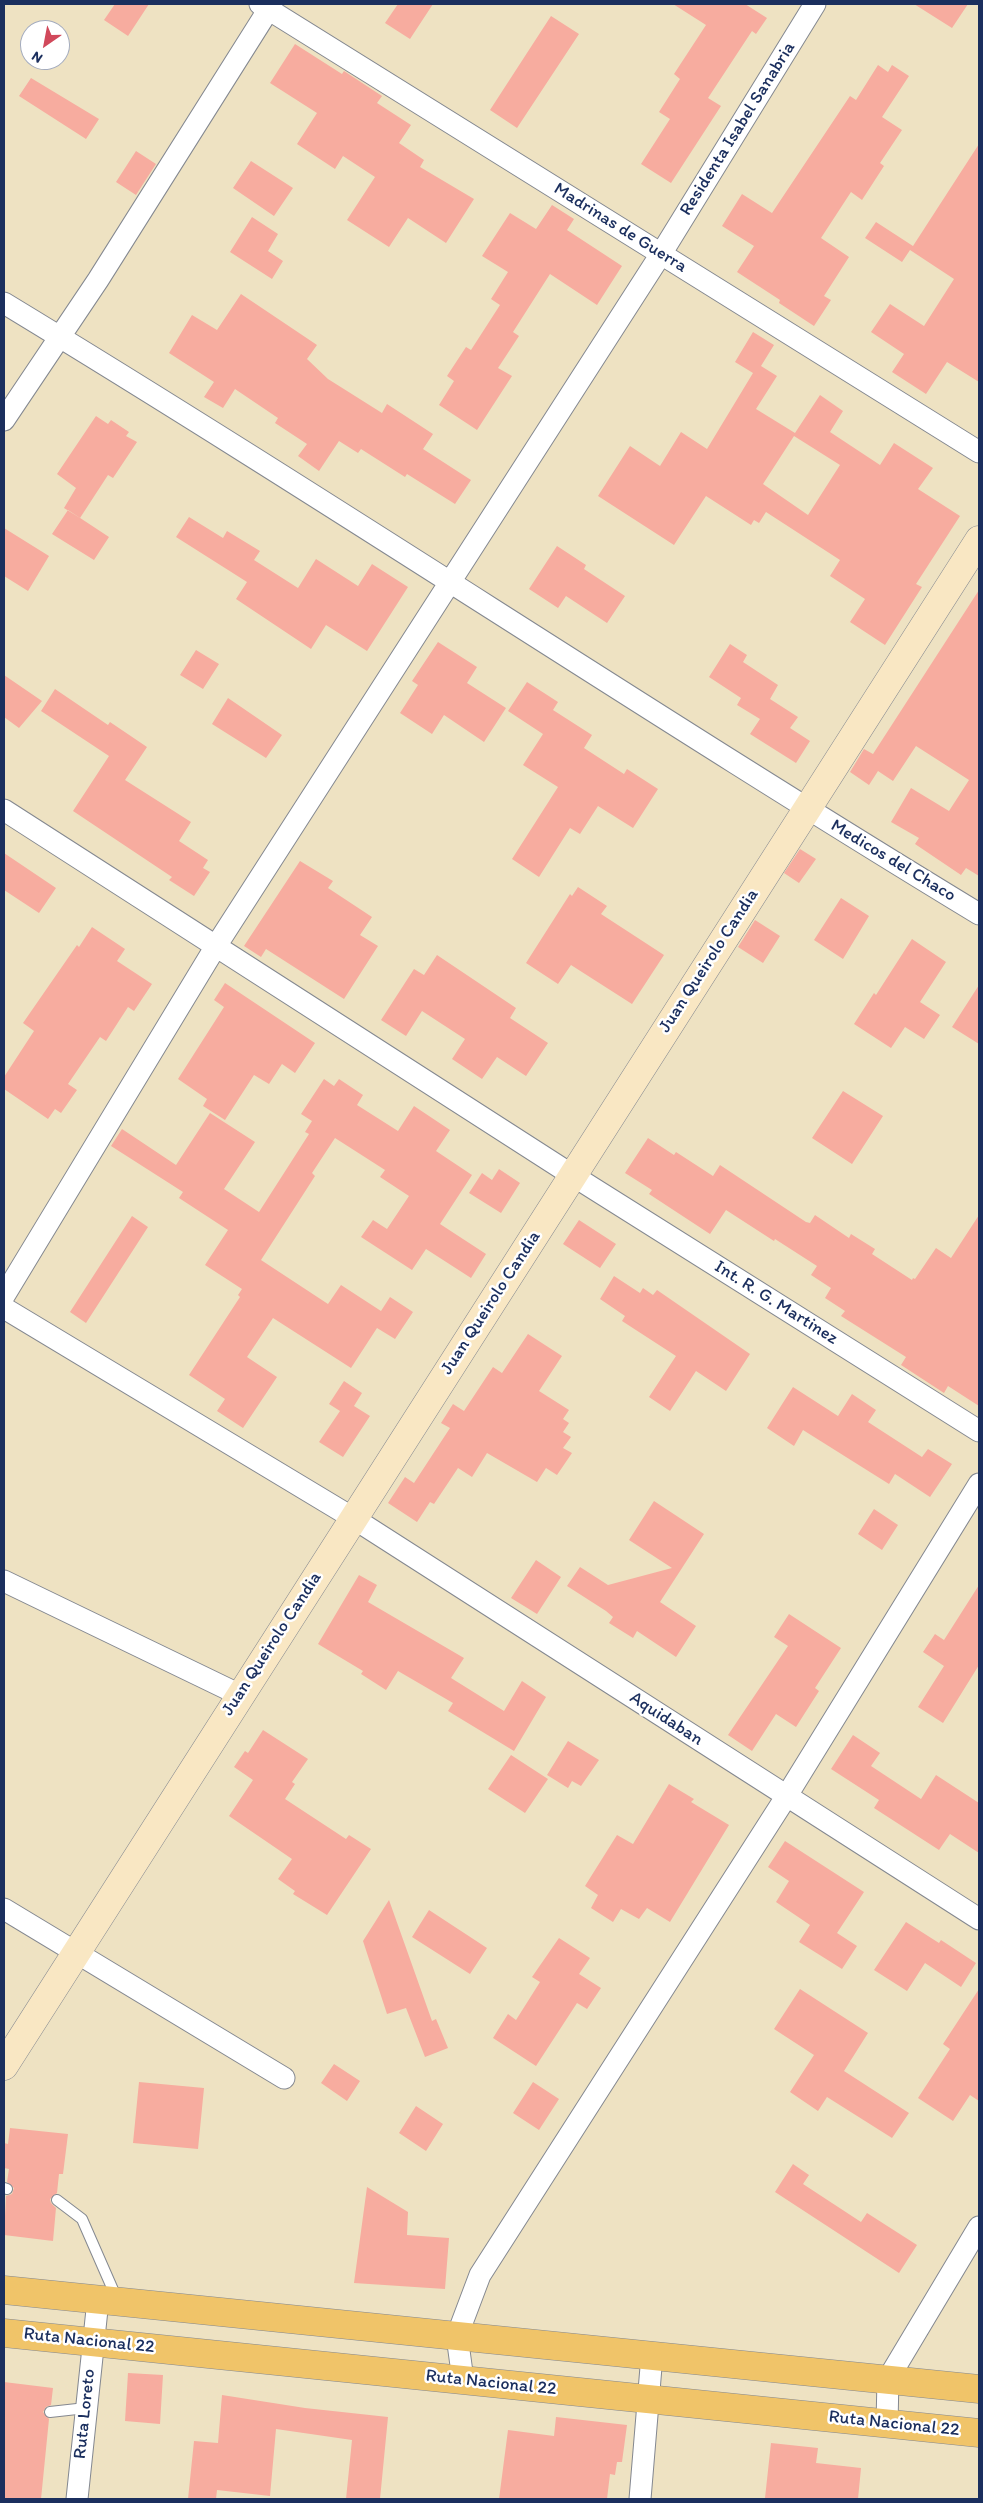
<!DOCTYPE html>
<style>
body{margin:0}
#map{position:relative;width:983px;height:2503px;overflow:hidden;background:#eee2c2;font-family:Itim,sans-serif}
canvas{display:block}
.frame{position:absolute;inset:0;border:5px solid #1b2f5e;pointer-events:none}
.north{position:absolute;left:20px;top:20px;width:50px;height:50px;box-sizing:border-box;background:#fff;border:1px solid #a4acbf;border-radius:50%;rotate:213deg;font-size:14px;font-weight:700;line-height:20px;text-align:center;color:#1b2f5e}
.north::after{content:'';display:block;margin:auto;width:18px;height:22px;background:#d1495b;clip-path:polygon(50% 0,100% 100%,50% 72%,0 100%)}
</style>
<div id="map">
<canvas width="983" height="2503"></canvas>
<div class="frame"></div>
<div class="north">N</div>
</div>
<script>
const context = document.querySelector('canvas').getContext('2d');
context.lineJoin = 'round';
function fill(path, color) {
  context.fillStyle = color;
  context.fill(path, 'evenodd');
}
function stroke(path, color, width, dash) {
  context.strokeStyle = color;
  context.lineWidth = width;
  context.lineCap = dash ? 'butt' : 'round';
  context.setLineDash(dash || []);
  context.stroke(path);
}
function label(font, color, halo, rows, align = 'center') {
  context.font = font + ' Itim,sans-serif';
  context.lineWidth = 5;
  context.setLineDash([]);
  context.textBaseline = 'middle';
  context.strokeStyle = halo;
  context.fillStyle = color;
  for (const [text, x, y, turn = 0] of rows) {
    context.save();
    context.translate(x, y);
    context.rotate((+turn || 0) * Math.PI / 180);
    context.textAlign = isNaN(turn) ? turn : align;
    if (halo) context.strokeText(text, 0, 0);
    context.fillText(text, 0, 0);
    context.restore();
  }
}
fill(new Path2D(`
 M 115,4 L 149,4 L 128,36 L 104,20 Z
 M 398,4 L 433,4 L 410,39 L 385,23 Z
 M 673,4 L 745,4 L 767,18 L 756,34 L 752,31 L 708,98 L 721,106 L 671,183 L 641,164 L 670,119 L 659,112 L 680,79 L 674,74 L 706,25 Z
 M 914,4 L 968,4 L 952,28 Z
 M 551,16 L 579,34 L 517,128 L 490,110 Z
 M 295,44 L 342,74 L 344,71 L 382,96 L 377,103 L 411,125 L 399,143 L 424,160 L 420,167 L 474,199 L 446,243 L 408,218 L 389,247 L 347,220 L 375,177 L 343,156 L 335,169 L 297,144 L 317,113 L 270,83 Z
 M 878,65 L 888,72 L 892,65 L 909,76 L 882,117 L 902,130 L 880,163 L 884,166 L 862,200 L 851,192 L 821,238 L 849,257 L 824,296 L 831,300 L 814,326 L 779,303 L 780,300 L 737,272 L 754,246 L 722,226 L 742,194 L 772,213 L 850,96 L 856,100 Z
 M 31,78 L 99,119 L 86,139 L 19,96 Z
 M 979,144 L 979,382 L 947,362 L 926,394 L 892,372 L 904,354 L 871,332 L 890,304 L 924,326 L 954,279 L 910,250 L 902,262 L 865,238 L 876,222 L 913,246 Z
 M 136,151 L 156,164 L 136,195 L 116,182 Z
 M 251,161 L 293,188 L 274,216 L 233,188 Z
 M 552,205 L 574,219 L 567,230 L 622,266 L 597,305 L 550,274 L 513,332 L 519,336 L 498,368 L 512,376 L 477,430 L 439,405 L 454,381 L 447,376 L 466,347 L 471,350 L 500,305 L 491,299 L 508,272 L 482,256 L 510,213 L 536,229 Z
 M 252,217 L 278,234 L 268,251 L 283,261 L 272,279 L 230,252 Z
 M 241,294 L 317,345 L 307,359 L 328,379 L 382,413 L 387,404 L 433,434 L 423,449 L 471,480 L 455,504 L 407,474 L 405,477 L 361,449 L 358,453 L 339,441 L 319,471 L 298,456 L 307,444 L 275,423 L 278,418 L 275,416 L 235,389 L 223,408 L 204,397 L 214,382 L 169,353 L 192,315 L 217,330 Z
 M 753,332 L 774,345 L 761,366 L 777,376 L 756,409 L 795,433 L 820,395 L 843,411 L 830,432 L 880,465 L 894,443 L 933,468 L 918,489 L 960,516 L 916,584 L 922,587 L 885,645 L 850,622 L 865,599 L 830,576 L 840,560 L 766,512 L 759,523 L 754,520 L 751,525 L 706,496 L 674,545 L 598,496 L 630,446 L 660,466 L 681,432 L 707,449 L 753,373 L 735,362 ZM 794,436 L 840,465 L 808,515 L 763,484 Z
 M 96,416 L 108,424 L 111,420 L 129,432 L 126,436 L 137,442 L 113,478 L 108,475 L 80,518 L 64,508 L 76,488 L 57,474 Z
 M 68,510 L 109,537 L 94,560 L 52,534 Z
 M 189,517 L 223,538 L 227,531 L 260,551 L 254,560 L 298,588 L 316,559 L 358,586 L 372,564 L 408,587 L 367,651 L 326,625 L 311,649 L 236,599 L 247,582 L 176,537 Z
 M 4,528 L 49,556 L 28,591 L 4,576 Z
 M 557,546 L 586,565 L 584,569 L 625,596 L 607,623 L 566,596 L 558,608 L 529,589 Z
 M 979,590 L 979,876 L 966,868 L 961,875 L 915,844 L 919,838 L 891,822 L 911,788 L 949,811 L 969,780 L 916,746 L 893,781 L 878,771 L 869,785 L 850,772 L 864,749 L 873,754 Z
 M 438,642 L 477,667 L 467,683 L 506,708 L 484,742 L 444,715 L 432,734 L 400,713 L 418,685 L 412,681 Z
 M 730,644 L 747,655 L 743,662 L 778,685 L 770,699 L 798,717 L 790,728 L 810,741 L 796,763 L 750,734 L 760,719 L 737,705 L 741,698 L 709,677 Z
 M 196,650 L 219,664 L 203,689 L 180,675 Z
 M 4,675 L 42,701 L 19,728 L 4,717 Z
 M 527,682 L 558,702 L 553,710 L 592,735 L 584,748 L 624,774 L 627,769 L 658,789 L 633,828 L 598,806 L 580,834 L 570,828 L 539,877 L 512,859 L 558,787 L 523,765 L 543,734 L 508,711 Z
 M 55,689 L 108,725 L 110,722 L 147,747 L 125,780 L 191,822 L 179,841 L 208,860 L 203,868 L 210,872 L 194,896 L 169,880 L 172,877 L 73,811 L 109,756 L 41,711 Z
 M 228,698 L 282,735 L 266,758 L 212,724 Z
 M 800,849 L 816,859 L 799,883 L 784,873 Z
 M 4,853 L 56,888 L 39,913 L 4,890 Z
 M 300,861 L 333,881 L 328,888 L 372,917 L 360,935 L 378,946 L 344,999 L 266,949 L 261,957 L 244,946 Z
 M 578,887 L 607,906 L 601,914 L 664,955 L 632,1004 L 571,965 L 558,984 L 526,963 L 570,894 L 572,896 Z
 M 841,898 L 869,916 L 843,959 L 814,940 Z
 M 755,920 L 780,936 L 763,963 L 738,947 Z
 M 92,927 L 125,949 L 117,961 L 152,984 L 134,1011 L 128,1007 L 106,1041 L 100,1037 L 68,1084 L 77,1090 L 61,1113 L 55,1109 L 48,1119 L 4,1089 L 4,1077 L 34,1031 L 23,1023 L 77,945 L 79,947 Z
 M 912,939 L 946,962 L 920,1002 L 940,1015 L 924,1039 L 905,1027 L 891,1048 L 854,1024 L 874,993 L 876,995 Z
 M 437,955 L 516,1008 L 510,1018 L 548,1043 L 526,1076 L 497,1057 L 482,1079 L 452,1059 L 465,1039 L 422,1011 L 406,1036 L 381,1020 L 414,969 L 424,975 Z
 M 225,983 L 315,1043 L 295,1073 L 282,1064 L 269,1084 L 254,1075 L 225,1120 L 203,1106 L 207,1099 L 178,1079 L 224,1007 L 214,1000 Z
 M 979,985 L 979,1044 L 952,1027 Z
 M 324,1079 L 334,1086 L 339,1079 L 363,1095 L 357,1105 L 398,1131 L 414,1106 L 450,1130 L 436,1151 L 472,1175 L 440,1224 L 486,1254 L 471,1278 L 426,1249 L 412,1270 L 361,1237 L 373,1220 L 387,1229 L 409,1196 L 380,1177 L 385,1170 L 335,1138 L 312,1173 L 315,1176 L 261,1260 L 328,1304 L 341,1285 L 381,1311 L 390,1297 L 413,1312 L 395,1339 L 377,1328 L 351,1368 L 273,1318 L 247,1357 L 277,1377 L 243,1428 L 217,1411 L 225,1399 L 189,1375 L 240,1297 L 238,1295 L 242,1289 L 205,1265 L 228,1230 L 179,1198 L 183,1192 L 111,1146 L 122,1129 L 176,1165 L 210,1113 L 255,1142 L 224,1189 L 259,1212 L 309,1134 L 305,1132 L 312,1121 L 301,1114 Z
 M 843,1091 L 883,1116 L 852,1164 L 812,1138 Z
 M 648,1138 L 674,1155 L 676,1152 L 713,1176 L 720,1165 L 806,1222 L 810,1223 L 815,1215 L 849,1238 L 851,1234 L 875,1249 L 872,1254 L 912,1280 L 913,1278 L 915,1279 L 936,1248 L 951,1258 L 979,1215 L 979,1406 L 948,1386 L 944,1393 L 901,1365 L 906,1357 L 841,1316 L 845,1311 L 825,1298 L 831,1288 L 811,1275 L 817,1266 L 775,1239 L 774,1241 L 726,1210 L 710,1234 L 649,1194 L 652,1190 L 625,1173 Z
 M 499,1169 L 520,1183 L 501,1213 L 469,1193 L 482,1173 L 492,1180 Z
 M 132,1216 L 148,1227 L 86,1323 L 70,1312 Z
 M 579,1220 L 616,1244 L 600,1268 L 563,1244 Z
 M 614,1276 L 640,1293 L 643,1288 L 653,1295 L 657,1290 L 750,1354 L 726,1391 L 696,1371 L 670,1411 L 649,1397 L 676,1356 L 622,1321 L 625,1316 L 600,1299 Z
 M 528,1334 L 562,1356 L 539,1391 L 569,1410 L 563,1419 L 569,1423 L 563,1432 L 571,1437 L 563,1448 L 572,1453 L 557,1475 L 546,1468 L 537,1482 L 487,1453 L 472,1477 L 458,1468 L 434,1504 L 430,1502 L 417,1522 L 388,1503 L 405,1477 L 414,1483 L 450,1428 L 441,1423 L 453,1404 L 464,1411 L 493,1367 L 502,1373 Z
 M 344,1381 L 362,1393 L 354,1406 L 370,1416 L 343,1457 L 319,1442 L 340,1411 L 329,1404 Z
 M 793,1387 L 838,1416 L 852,1394 L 876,1410 L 868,1422 L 922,1457 L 928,1449 L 952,1464 L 930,1497 L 895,1474 L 889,1484 L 803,1430 L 794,1446 L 767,1428 Z
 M 654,1501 L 704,1534 L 660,1602 L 696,1626 L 676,1657 L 637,1631 L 633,1638 L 609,1623 L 613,1617 L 606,1611 L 567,1586 L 580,1567 L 608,1585 L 672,1568 L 629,1540 Z
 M 874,1509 L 898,1525 L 882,1550 L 858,1534 Z
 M 536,1560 L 561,1577 L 537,1614 L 511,1598 Z
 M 359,1575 L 377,1585 L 368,1602 L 464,1658 L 451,1678 L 504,1711 L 522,1681 L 546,1697 L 514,1751 L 448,1711 L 453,1703 L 398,1671 L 386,1690 L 361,1674 L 363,1671 L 318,1644 Z
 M 979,1585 L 979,1665 L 943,1723 L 918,1707 L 944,1666 L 923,1652 L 935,1634 L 944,1640 Z
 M 789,1614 L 841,1648 L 815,1688 L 819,1691 L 796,1727 L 776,1714 L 752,1751 L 728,1735 L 788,1646 L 774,1637 Z
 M 263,1730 L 308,1759 L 292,1782 L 295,1784 L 285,1799 L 346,1839 L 349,1835 L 371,1849 L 327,1915 L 293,1894 L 295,1891 L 278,1879 L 292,1859 L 229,1816 L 253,1780 L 234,1767 L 245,1751 L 248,1753 Z
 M 853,1735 L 880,1753 L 871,1766 L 921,1799 L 936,1775 L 979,1803 L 979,1853 L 950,1834 L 939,1850 L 874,1808 L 879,1800 L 831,1769 Z
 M 568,1741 L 599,1760 L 581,1786 L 572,1781 L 568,1788 L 547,1775 Z
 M 511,1755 L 548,1779 L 525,1813 L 488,1789 Z
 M 669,1784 L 694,1799 L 691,1802 L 729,1825 L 670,1922 L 647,1908 L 639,1919 L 621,1909 L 613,1922 L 591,1908 L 598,1895 L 585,1886 L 617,1835 L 633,1844 Z
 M 785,1841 L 864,1892 L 837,1933 L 857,1946 L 842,1969 L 799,1942 L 810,1925 L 776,1902 L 789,1881 L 768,1867 Z
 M 389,1900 L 432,2021 L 436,2019 L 448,2048 L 425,2057 L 406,2008 L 387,2014 L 363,1941 Z
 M 429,1910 L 487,1948 L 470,1974 L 412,1937 Z
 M 906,1922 L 939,1943 L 941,1940 L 976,1963 L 961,1987 L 925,1963 L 907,1991 L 874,1970 Z
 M 559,1938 L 590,1958 L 579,1974 L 601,1988 L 587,2009 L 577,2003 L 536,2066 L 493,2038 L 508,2014 L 516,2020 L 540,1982 L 532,1977 Z
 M 800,1989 L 868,2033 L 844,2071 L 909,2113 L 892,2138 L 827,2097 L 818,2111 L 790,2092 L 814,2055 L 774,2029 Z
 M 979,1989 L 979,2101 L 970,2095 L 953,2121 L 918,2098 L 950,2049 L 943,2044 Z
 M 334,2064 L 360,2081 L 347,2101 L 321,2083 Z
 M 139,2082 L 204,2088 L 198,2149 L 133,2143 Z
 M 533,2082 L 559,2099 L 539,2130 L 513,2113 Z
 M 416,2106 L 443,2124 L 426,2151 L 399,2133 Z
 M 10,2128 L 68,2134 L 63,2174 L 59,2174 L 57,2193 L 50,2199 L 51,2203 L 56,2208 L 53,2241 L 4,2235 L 6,2196 L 12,2194 L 14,2188 L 7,2182 L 9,2169 L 4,2168 L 4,2143 L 8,2144 Z
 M 793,2164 L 809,2175 L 803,2184 L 861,2222 L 867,2213 L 917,2245 L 899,2273 L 775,2192 Z
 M 367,2187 L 408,2212 L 407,2235 L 449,2238 L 445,2289 L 354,2283 Z
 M 128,2373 L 163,2375 L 160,2424 L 125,2421 Z
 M 4,2382 L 53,2388 L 51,2405 L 46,2407 L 43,2412 L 49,2419 L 41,2499 L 4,2499 Z
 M 222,2395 L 305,2408 L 388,2417 L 380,2499 L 346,2499 L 352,2440 L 276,2429 L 270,2496 L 217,2490 L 216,2499 L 188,2499 L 194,2441 L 218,2443 Z
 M 556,2417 L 627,2425 L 622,2462 L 617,2462 L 615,2475 L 610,2474 L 607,2499 L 499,2499 L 508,2430 L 554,2436 Z
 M 771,2443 L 818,2448 L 816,2463 L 861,2468 L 858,2499 L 765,2498 Z`), '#f7ac9f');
const lane = new Path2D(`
 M 4,2188 L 7,2189
 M 57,2200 L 82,2219 L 117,2299
 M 50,2412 L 86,2408`);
const street = new Path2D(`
 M 260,4 L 979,452
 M 4,303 C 332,502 651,715 979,914
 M 4,420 L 98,280 L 272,4
 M 4,810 L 572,1175 L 979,1431
 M 4,1296 L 216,946 L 661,254 L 815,4
 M 4,1308 L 353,1518 L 979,1919
 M 4,1581 L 240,1695
 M 4,1909 L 284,2078
 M 463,2380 L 457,2336 L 480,2275 L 786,1797 L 979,1484
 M 887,2424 L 888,2379 L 979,2227
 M 77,2499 L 98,2300
 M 640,2499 L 652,2355`);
const secondary = new Path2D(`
 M 4,2066 L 979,540`);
const highway = new Path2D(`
 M 4,2290 L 979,2389
 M 4,2333 L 979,2433`);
stroke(lane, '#848890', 12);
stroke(street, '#848890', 23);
stroke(secondary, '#848890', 29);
stroke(highway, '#848890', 29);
stroke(lane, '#fff', 10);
stroke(street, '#fff', 21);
stroke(secondary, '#f9e7c3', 28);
stroke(highway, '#f0c469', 28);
label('18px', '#1b2f5e', '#fff', [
 ["Residenta Isabel Sanabria",738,129,-58],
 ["Madrinas de Guerra",620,228,32],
 ["Medicos del Chaco",893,861,31],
 ["Juan Queirolo Candia",709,961,-57],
 ["Juan Queirolo Candia",491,1303,-57],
 ["Int. R. G. Martinez",776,1303,32],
 ["Juan Queirolo Candia",272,1644,-57],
 ["Aquidaban",666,1719,33],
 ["Ruta Nacional 22",89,2341,6],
 ["Ruta Nacional 22",491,2383,6],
 ["Ruta Loreto",85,2414,-84],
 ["Ruta Nacional 22",894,2424,6]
]);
</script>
